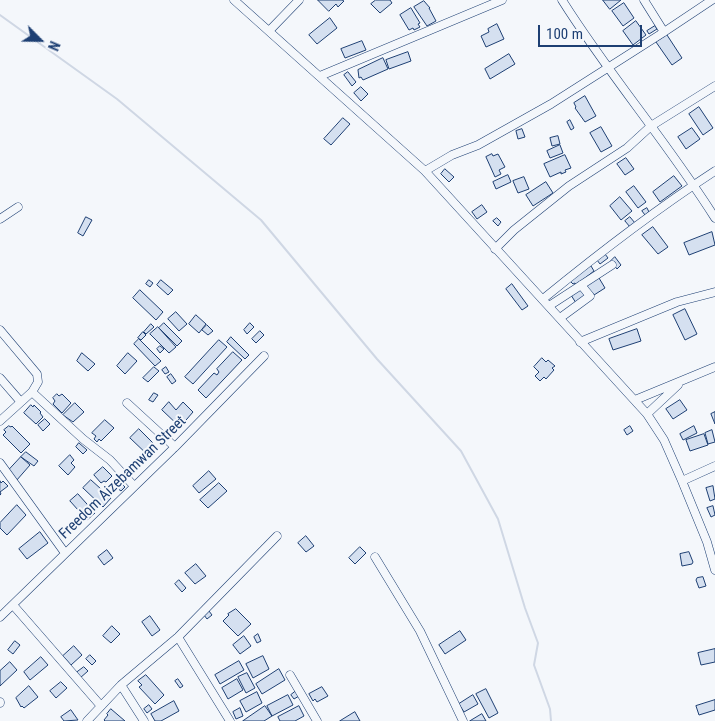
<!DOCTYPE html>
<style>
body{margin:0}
#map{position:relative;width:715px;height:721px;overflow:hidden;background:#f4f7fb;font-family:"Roboto Condensed",sans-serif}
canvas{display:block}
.north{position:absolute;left:15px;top:15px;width:50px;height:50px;-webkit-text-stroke:4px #f4f7fb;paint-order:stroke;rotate:113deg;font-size:14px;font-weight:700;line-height:20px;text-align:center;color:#1d3f73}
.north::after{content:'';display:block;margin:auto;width:18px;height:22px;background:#1d3f73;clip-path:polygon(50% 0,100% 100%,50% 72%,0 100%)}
.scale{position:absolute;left:538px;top:25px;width:104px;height:22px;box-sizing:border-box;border:2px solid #1d3f73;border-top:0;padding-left:6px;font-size:15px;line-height:18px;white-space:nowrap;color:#1d3f73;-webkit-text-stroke:4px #f4f7fb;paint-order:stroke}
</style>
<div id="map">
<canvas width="715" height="721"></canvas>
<div class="north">N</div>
<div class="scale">100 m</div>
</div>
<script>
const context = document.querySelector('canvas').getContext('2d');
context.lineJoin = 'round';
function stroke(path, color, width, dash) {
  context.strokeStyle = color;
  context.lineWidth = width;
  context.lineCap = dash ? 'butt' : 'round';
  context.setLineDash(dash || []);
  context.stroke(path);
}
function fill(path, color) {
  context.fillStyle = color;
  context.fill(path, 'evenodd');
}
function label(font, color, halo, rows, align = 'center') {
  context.font = font + ' "Roboto Condensed",sans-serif';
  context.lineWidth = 4;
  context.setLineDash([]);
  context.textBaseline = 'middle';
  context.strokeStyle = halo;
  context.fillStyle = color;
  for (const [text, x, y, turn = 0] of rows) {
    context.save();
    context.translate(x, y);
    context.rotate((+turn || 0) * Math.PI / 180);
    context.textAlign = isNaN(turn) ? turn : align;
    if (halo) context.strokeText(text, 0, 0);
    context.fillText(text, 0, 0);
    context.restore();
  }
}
stroke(new Path2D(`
 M 0,15 L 117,99 L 261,220 L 377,359 L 461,451 L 498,519 L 525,608 L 538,643 L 534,665 L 550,709 L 551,721`), '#cfd7e4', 2);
const building = new Path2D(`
 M 318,0 L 342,0 L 344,1 L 338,7 L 336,4 L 329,11 Z
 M 376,0 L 390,0 L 392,3 L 380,13 L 371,4 Z
 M 603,0 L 621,0 L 610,9 Z
 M 424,1 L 430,8 L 429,8 L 436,21 L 427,26 L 414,7 Z
 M 624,3 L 634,18 L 623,26 L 612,11 Z
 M 411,8 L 420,23 L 418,24 L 420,27 L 414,30 L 413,28 L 409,30 L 400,15 Z
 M 330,18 L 337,28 L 317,44 L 309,35 Z
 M 636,21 L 646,35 L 633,45 L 623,31 Z
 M 497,24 L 504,39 L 486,47 L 481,36 L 489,32 L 488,29 Z
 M 655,26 L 657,29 L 649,34 L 647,31 Z
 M 667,35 L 682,58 L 672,65 L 656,42 Z
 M 362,41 L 366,50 L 345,58 L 341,49 Z
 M 408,52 L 411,61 L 389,69 L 386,60 Z
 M 509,54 L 515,64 L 490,79 L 485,69 Z
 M 383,58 L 388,69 L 363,80 L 361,77 L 359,78 L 358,70 Z
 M 348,72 L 356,82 L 352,86 L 344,75 Z
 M 361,87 L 368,94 L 361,101 L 354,93 Z
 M 585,96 L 596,116 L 585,122 L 575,108 L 576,107 L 574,103 Z
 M 699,107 L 713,128 L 703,135 L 689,114 Z
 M 343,118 L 350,124 L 331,145 L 324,139 Z
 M 570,120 L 574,128 L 571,130 L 567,122 Z
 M 601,127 L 612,146 L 601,152 L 590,133 Z
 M 692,128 L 700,139 L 686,149 L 678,137 Z
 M 522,129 L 525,137 L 518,139 L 516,131 Z
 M 558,136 L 560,144 L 552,146 L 550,138 Z
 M 560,145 L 563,153 L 550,158 L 547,151 Z
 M 492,154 L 493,156 L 498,154 L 505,167 L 499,170 L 501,174 L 495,177 L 486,157 Z
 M 565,155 L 571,168 L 565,170 L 566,172 L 561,174 L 561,172 L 550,177 L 544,164 Z
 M 626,158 L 634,169 L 625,175 L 617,164 Z
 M 445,169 L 454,177 L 449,182 L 441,174 Z
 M 508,175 L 511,182 L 496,189 L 493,182 Z
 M 674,176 L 682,186 L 660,202 L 653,192 Z
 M 524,177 L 529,189 L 518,193 L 513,181 Z
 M 546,182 L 553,193 L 533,206 L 526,195 Z
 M 634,186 L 646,202 L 638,208 L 626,192 Z
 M 620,197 L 632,211 L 621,220 L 610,206 Z
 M 482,205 L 487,212 L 477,219 L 472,212 Z
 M 647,208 L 649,212 L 645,215 L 642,211 Z
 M 86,217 L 92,220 L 83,236 L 78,233 Z
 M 630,217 L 635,223 L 630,227 L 625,221 Z
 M 497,218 L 501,222 L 498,226 L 493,221 Z
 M 653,227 L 668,247 L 658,254 L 642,235 Z
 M 712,232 L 715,245 L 689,255 L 684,243 Z
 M 605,254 L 608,258 L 600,264 L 597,260 Z
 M 615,257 L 621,265 L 617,269 L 611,261 Z
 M 591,266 L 594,271 L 576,285 L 575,283 L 573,284 L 570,281 Z
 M 599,278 L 605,288 L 594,295 L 585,286 Z
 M 149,280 L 153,283 L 150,287 L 146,284 Z
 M 161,280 L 173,290 L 168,295 L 157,285 Z
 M 512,284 L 528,306 L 522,310 L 506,289 Z
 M 582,288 L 587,296 L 576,303 L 571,295 Z
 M 140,290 L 163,312 L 156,320 L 133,298 Z
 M 685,309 L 697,334 L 685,340 L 673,315 Z
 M 176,312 L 187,324 L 179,331 L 168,319 Z
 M 196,315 L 206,324 L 199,333 L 189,324 Z
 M 164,323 L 182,341 L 177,346 L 159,328 Z
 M 250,323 L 254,327 L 247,334 L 244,330 Z
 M 151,324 L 154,327 L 146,334 L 144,332 Z
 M 207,325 L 213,331 L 208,335 L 202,330 Z
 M 158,327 L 176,347 L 169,353 L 150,334 Z
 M 637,329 L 641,341 L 613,350 L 609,339 Z
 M 260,331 L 264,335 L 256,343 L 252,339 Z
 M 143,332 L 146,335 L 141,340 L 138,338 Z
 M 231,337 L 249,355 L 245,359 L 227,342 Z
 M 139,339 L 161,361 L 155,366 L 134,344 Z
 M 219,340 L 227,347 L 193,384 L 185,377 Z
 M 160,346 L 164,349 L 160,353 L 157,349 Z
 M 233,352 L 242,360 L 206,398 L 198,390 L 214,373 L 217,375 L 219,372 L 217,369 Z
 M 82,353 L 95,364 L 88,371 L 77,361 Z
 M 128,353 L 137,361 L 125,374 L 117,366 Z
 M 542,358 L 546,362 L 548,360 L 555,366 L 552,368 L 554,370 L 546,379 L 544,377 L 540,381 L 535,376 L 539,372 L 534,367 Z
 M 154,367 L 159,371 L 148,382 L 143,378 Z
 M 166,367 L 169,372 L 165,374 L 162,370 Z
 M 171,374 L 176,381 L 172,384 L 167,377 Z
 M 154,393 L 158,395 L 153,402 L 149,400 Z
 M 57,394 L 59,396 L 62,394 L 71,403 L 62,413 L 53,404 L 55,401 L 53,398 Z
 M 680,400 L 687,410 L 673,419 L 666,409 Z
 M 169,402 L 176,410 L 183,402 L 193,412 L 180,427 L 162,410 Z
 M 75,403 L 84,412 L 73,422 L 63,415 Z
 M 31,405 L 33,407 L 34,405 L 41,412 L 40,413 L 43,417 L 36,424 L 24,413 Z
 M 715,412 L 715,424 L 711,414 Z
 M 45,419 L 50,424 L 43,431 L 38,425 Z
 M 105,420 L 114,428 L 101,441 L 99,439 L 97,442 L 94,439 L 96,436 L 92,433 Z
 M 9,426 L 11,427 L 12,426 L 30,444 L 21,453 L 3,435 L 6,432 L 4,430 Z
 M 630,426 L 633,431 L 627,435 L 624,430 Z
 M 694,426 L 697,433 L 683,440 L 680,434 Z
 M 139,429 L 158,448 L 150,457 L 130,438 Z
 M 712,430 L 715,442 L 708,444 L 705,433 Z
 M 704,434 L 708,445 L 690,451 L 686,440 Z
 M 79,443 L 87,450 L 83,454 L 76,447 Z
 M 26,452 L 38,461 L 34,466 L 21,457 Z
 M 70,455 L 74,460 L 71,463 L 75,467 L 68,475 L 59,466 Z
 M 21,457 L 30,465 L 16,481 L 8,471 Z
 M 103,467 L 112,476 L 106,482 L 104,481 L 101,483 L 94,475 Z
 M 209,471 L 216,479 L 199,493 L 193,486 Z
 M 91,480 L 111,498 L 103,507 L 83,488 Z
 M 0,481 L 1,483 L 3,481 L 8,486 L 0,492 L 1,494 L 0,495 Z
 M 121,483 L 125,487 L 121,491 L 117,488 Z
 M 219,483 L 227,491 L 208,508 L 200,500 Z
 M 713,486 L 715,499 L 710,501 L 706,488 Z
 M 78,494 L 95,513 L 87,520 L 70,501 Z
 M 17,505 L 26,515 L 7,535 L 0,528 L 0,523 Z
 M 713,506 L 715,515 L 711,517 L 707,508 Z
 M 40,532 L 48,543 L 27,559 L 19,549 Z
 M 306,536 L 314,546 L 306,552 L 298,543 Z
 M 360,547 L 366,553 L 355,564 L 349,558 Z
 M 107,550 L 113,558 L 104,565 L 98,557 Z
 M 689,552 L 693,562 L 692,564 L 682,566 L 680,554 Z
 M 196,564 L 206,576 L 195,584 L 185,573 Z
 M 703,577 L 706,586 L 699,588 L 696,580 L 697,578 Z
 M 179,580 L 186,588 L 182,592 L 175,584 Z
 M 236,609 L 251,624 L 238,636 L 223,621 L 229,615 L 228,614 Z
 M 209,611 L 212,615 L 207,619 L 204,615 Z
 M 150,616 L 160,630 L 152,636 L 142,622 Z
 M 112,626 L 120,634 L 111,643 L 103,636 Z
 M 460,631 L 466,640 L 445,654 L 439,645 Z
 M 258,634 L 261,641 L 257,643 L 254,637 Z
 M 244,636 L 251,646 L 240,654 L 233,645 Z
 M 15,641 L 20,645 L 13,654 L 8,650 Z
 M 74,646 L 82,655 L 71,665 L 63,656 Z
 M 715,649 L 715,662 L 701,665 L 698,653 Z
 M 90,655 L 96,661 L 92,665 L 86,659 Z
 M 263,656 L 269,669 L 253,678 L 246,664 Z
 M 41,657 L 48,665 L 30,680 L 24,672 Z
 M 239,661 L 244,670 L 220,684 L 215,675 Z
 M 10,662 L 17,670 L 0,686 L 0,671 Z
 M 84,667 L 88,671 L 80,678 L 76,673 Z
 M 279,669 L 285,680 L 262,694 L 256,684 Z
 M 247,673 L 255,688 L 246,693 L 238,677 Z
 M 146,675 L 164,695 L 155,704 L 139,687 L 142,685 L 138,681 Z
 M 178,679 L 183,686 L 180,688 L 175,681 Z
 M 237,679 L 243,690 L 228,699 L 222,688 Z
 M 61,682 L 67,688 L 56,698 L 50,691 Z
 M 29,686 L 38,697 L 24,708 L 22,706 L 21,707 L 16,698 Z
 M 322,687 L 328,696 L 317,702 L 315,699 L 313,701 L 309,694 Z
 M 486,689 L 498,713 L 489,718 L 476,694 Z
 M 296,691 L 299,696 L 294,699 L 291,695 Z
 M 257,692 L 262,703 L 246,712 L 240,701 Z
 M 288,695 L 293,705 L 272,716 L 267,706 Z
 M 473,695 L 478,704 L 464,712 L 459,704 Z
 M 715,700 L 715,710 L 699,715 L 696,706 Z
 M 174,701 L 179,711 L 161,721 L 155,721 L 151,714 Z
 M 149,705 L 152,709 L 147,713 L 144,709 Z
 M 265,706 L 272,716 L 264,721 L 243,721 Z
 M 299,706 L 304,716 L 295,721 L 280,721 L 278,717 Z
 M 240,708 L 243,716 L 236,719 L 233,712 Z
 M 111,709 L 125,721 L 105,721 L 104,720 L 108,715 L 107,714 Z
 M 71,710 L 78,720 L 64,721 L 61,717 Z
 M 355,712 L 360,721 L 340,721 Z
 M 482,714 L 486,721 L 470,721 Z`);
fill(building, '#d5e0f0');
stroke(building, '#1d3f73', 1);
const minor = new Path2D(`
 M 234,0 L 425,171 L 647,414 L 664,440 L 682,481 L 707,542 L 715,570
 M 562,0 C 609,75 668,143 715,218
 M 644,0 L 664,32
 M 269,31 L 299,0
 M 320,76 L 502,0
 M 425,171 L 452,155 L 478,145 L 551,104 L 664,32 L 712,0
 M 0,219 L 18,207
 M 495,249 L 514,230 L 569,186 L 627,148 L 651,126 L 715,86
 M 543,299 C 598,254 655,210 715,171
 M 549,306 L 612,265
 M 560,318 L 590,296 L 581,285
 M 0,330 L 37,374 L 38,382 L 32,392 L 0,421
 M 580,342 L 677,302 L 715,292
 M 0,378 L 20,401
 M 32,392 L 83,439 L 110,460 L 134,486
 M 635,400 L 715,367
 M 127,403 L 175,447
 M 647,414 L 678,385
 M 0,463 L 65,553
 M 682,481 L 715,466
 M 375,557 L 420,631 L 463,721
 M 13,605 L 101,706
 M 0,617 L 175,447 L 264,356
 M 178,637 L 230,721
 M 290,675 L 317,721
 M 121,685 L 144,721
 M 0,702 L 0,703
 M 87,721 L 121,685 L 178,637 L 277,536`);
stroke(minor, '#1d3f73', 9);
stroke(minor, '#f4f7fb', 8);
label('15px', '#1d3f73', '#f4f7fb', [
 ["Freedom Aizebamwan Street",123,478,-44]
]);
</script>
